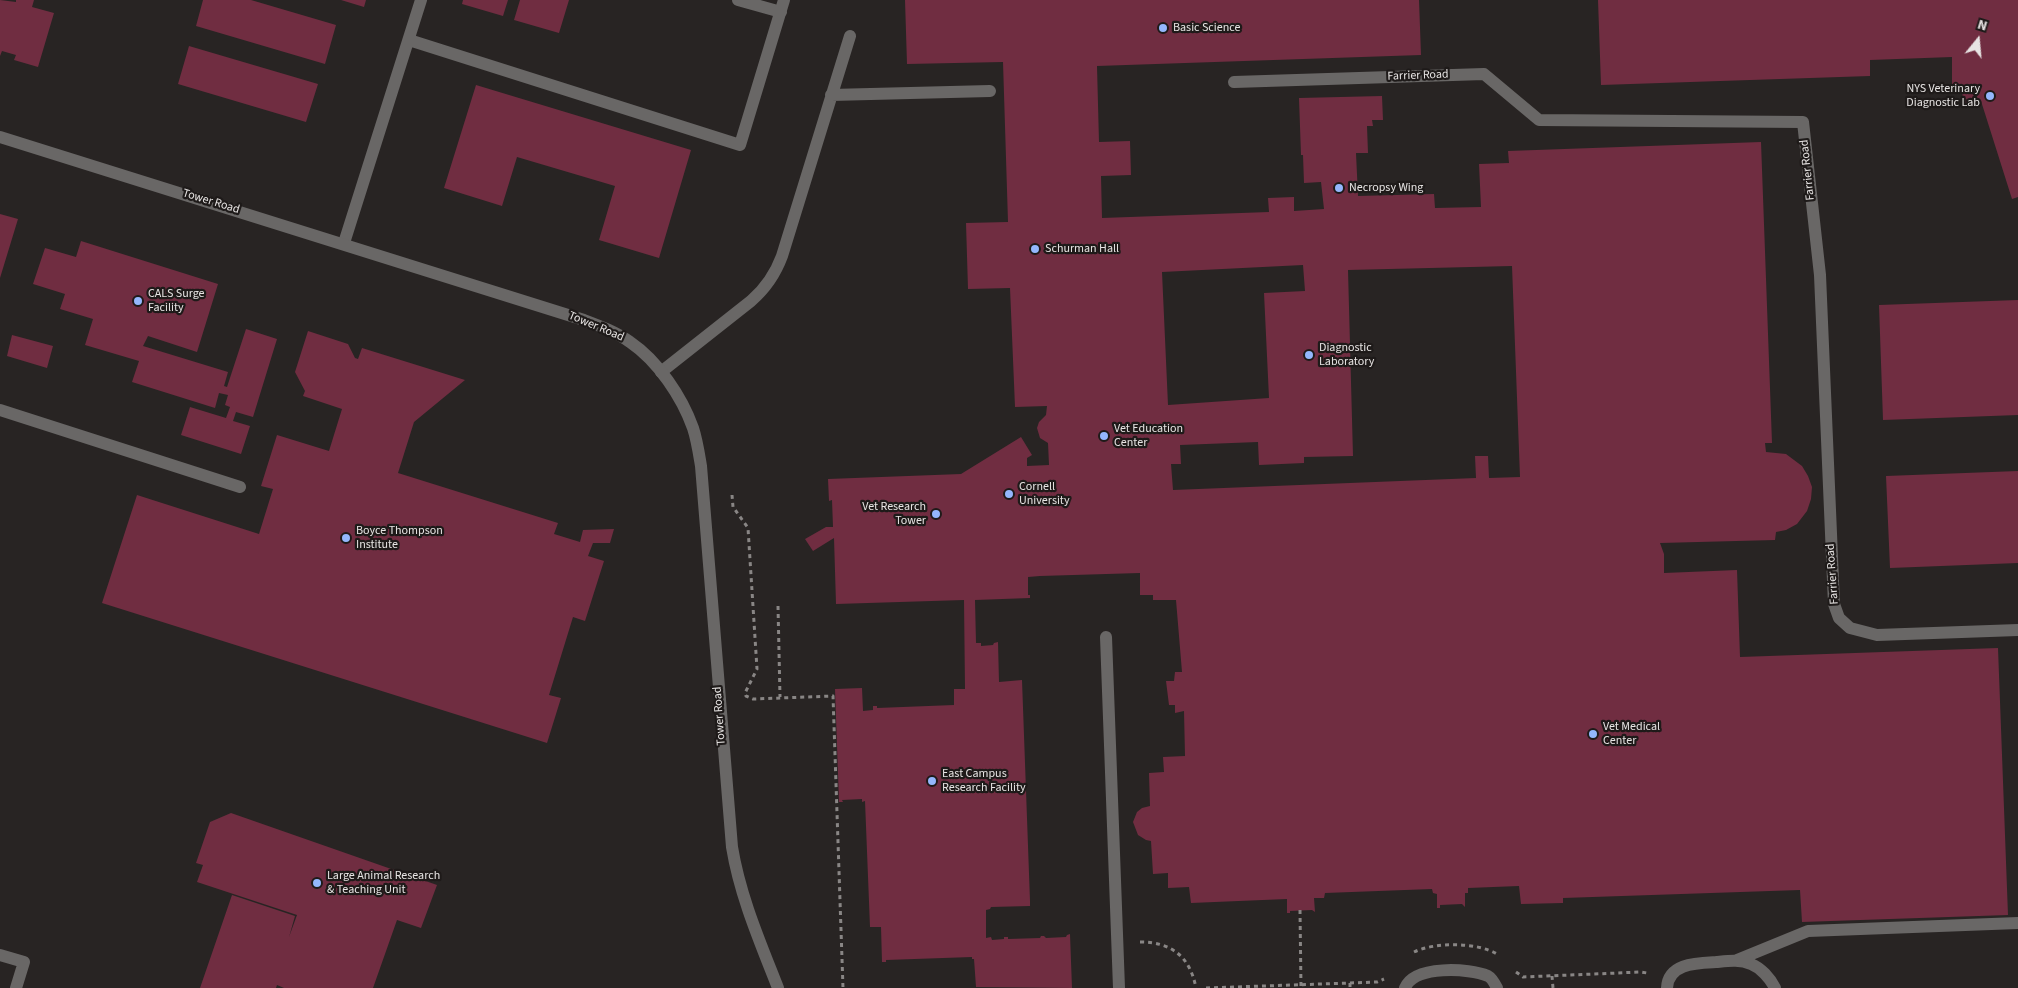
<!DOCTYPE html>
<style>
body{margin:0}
#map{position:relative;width:2018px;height:988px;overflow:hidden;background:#282423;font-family:"Source Sans 3",sans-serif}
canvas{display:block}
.north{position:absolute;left:1953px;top:15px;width:50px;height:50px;-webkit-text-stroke:4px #1e1a19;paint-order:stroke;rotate:17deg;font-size:14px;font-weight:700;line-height:20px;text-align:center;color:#e7e4e3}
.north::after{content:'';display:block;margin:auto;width:18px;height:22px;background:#e7e4e3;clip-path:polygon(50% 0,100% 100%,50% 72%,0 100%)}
</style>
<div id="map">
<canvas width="2018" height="988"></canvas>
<div class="north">N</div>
</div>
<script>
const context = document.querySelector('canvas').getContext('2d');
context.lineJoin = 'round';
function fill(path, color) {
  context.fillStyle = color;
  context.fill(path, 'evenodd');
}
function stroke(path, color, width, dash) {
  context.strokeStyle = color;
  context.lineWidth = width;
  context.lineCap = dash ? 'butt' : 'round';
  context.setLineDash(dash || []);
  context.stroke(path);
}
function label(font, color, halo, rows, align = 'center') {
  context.font = font + ' "Source Sans 3",sans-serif';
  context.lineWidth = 4.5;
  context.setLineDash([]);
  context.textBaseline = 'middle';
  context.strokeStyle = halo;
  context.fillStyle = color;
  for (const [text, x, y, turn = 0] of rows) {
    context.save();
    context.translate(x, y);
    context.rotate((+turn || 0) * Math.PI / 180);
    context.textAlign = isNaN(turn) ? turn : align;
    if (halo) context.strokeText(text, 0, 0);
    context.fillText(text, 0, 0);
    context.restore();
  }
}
fill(new Path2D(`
 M 0,0 L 16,2 L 16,0 L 34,0 L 32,7 L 54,13 L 38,67 L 14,60 L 16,55 L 2,51 L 0,56 Z
 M 203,0 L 251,0 L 336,25 L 325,64 L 196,26 Z
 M 341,0 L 366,0 L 364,7 Z
 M 463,0 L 508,0 L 503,16 L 462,4 Z
 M 520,0 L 569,0 L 559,33 L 514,20 Z
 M 905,0 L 1419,0 L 1421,55 L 1097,66 L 1099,142 L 1130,141 L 1131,175 L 1101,176 L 1102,218 L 1269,212 L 1268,198 L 1294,197 L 1294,211 L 1324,209 L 1321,182 L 1304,183 L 1303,155 L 1301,155 L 1299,98 L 1382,96 L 1383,120 L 1372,120 L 1373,126 L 1367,126 L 1368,153 L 1356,153 L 1358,196 L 1434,194 L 1435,208 L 1481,207 L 1479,164 L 1509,163 L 1508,151 L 1761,142 L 1772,443 L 1765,443 L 1766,452 L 1786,454 L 1802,466 L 1808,476 L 1812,487 L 1811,499 L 1807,511 L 1797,524 L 1786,530 L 1776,532 L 1775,540 L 1660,543 L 1664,554 L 1664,573 L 1737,570 L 1740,657 L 1998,648 L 2008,915 L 1802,922 L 1800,890 L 1563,898 L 1563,903 L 1521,904 L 1519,886 L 1468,888 L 1468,893 L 1465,893 L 1465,907 L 1462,904 L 1440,905 L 1440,908 L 1437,908 L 1437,894 L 1433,893 L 1432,889 L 1325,893 L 1324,898 L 1314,898 L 1315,912 L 1312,910 L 1290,911 L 1290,913 L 1287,913 L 1287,899 L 1191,903 L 1189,887 L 1168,888 L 1168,873 L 1153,874 L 1151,841 L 1146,840 L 1138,835 L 1133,822 L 1137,812 L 1142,808 L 1150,806 L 1149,773 L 1164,772 L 1163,757 L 1185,756 L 1184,711 L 1175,713 L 1175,705 L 1169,705 L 1166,681 L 1174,681 L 1175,672 L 1182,672 L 1176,600 L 1153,600 L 1153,595 L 1140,595 L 1140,573 L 1040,576 L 1028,577 L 1028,595 L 1030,595 L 1030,598 L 975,600 L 976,643 L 981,643 L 981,646 L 993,645 L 994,643 L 998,642 L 999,682 L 1022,680 L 1030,901 L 1030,906 L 991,907 L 990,909 L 986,910 L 986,938 L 991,937 L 992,940 L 1004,939 L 1004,937 L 1008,937 L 1008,939 L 1040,938 L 1041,936 L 1044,936 L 1046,938 L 1066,937 L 1067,935 L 1070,934 L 1072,988 L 976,987 L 974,959 L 972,959 L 972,957 L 886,960 L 886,962 L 882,962 L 881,927 L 870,927 L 865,801 L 862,802 L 862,799 L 842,800 L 843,802 L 839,802 L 835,689 L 862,688 L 863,711 L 873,710 L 873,706 L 877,706 L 877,708 L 954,705 L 954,689 L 965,689 L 964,600 L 836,604 L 834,538 L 813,551 L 805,539 L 826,527 L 833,527 L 832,500 L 829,501 L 828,479 L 961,474 L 1021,437 L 1032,455 L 1027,458 L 1027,466 L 1049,465 L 1048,443 L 1040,438 L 1037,428 L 1039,422 L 1046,415 L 1047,406 L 1015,407 L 1010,288 L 968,289 L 966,223 L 1008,222 L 1003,62 L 907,64 ZM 1303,265 L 1305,291 L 1264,293 L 1269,398 L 1168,405 L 1162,272 ZM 1512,266 L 1520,477 L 1489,478 L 1488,456 L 1475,456 L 1476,478 L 1173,490 L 1171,464 L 1181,464 L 1180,445 L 1258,442 L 1259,465 L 1304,463 L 1304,457 L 1353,456 L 1348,270 Z
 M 1598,0 L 2018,0 L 2018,197 L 2012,199 L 1981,101 L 1965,105 L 1961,89 L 1952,90 L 1952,57 L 1870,60 L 1870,76 L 1601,85 Z
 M 189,46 L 318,84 L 306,122 L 178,84 Z
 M 476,85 L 691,150 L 659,258 L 599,240 L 615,186 L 517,157 L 502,206 L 444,188 Z
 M 0,214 L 18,219 L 0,278 Z
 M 81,241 L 218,284 L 197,352 L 148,336 L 143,346 L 228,372 L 224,386 L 227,387 L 246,329 L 277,339 L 253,417 L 236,412 L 233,421 L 250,426 L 241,454 L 181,435 L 190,407 L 226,418 L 230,407 L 225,405 L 228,395 L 219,393 L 215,408 L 132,382 L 139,361 L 85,345 L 93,319 L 60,309 L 65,294 L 33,284 L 45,248 L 76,257 Z
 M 2018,300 L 2018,415 L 1883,420 L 1879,305 Z
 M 308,331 L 348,344 L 355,358 L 358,359 L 362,348 L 465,380 L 414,422 L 398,473 L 558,523 L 554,534 L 580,542 L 583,530 L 614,529 L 610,543 L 593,543 L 588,556 L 604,561 L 585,621 L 573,617 L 549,695 L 561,698 L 547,743 L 102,603 L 137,495 L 259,534 L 273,489 L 261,486 L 277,435 L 329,451 L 342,409 L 303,396 L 305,391 L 295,372 Z
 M 12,335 L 53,346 L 47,368 L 7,356 Z
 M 2018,471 L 2018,563 L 1890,568 L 1886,476 Z
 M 231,813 L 437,885 L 421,928 L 397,920 L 373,988 L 284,988 L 277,985 L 276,988 L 200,988 L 232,895 L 295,916 L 289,937 L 297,915 L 197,882 L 203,865 L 196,863 L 210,822 Z`), '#702d41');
stroke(new Path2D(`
 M 732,495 L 733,507 L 748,528 L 757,669 L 745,693 L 746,696 L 753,699 L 833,696 L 843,988
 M 778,606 L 780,697
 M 1300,910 L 1301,988
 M 1140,942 C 1172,942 1190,957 1196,988
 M 1414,952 C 1435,942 1477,942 1497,954
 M 1516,972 L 1523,977 L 1641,972 L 1647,973
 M 1552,976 L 1553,988
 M 1350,983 L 1377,982 L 1384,979
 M 1206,988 L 1350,983 L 1350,988`), '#898685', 3, [4, 4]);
stroke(new Path2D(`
 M 738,0 L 781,12
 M 409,40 L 740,145 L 784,0
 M 831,95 L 990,91
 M 344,243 L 421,0
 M 661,372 L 751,301 C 766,288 775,275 782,256 L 850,36
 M 0,410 L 240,487
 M 1106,637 L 1119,988
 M 0,955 L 24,962 L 16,988
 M 1737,960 L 1808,931 L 2018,923
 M 1405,988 C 1414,965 1469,968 1488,976 C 1492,978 1495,984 1497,988
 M 1667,988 C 1668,963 1697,963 1716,962 C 1727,961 1740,959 1751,964 C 1761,968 1770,978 1775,988`), '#696766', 12);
stroke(new Path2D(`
 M 1234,82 L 1484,74 L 1539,120 L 1803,122 L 1820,275 L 1834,604 L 1839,618 L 1850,628 L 1877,635 L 2018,630`), '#696766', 12);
stroke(new Path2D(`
 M 0,137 L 584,320 C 600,326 616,332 630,342 C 658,361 682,397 693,428 C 697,440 699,454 701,466 L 732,847 C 740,896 760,942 778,988`), '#696766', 12);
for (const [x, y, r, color] of [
 [1163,28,5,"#94b7fd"],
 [1990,96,5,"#94b7fd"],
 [1339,188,5,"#94b7fd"],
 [1035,249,5,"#94b7fd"],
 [138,301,5,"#94b7fd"],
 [1309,355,5,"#94b7fd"],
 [1104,436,5,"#94b7fd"],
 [1009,494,5,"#94b7fd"],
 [936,514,5,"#94b7fd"],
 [346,538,5,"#94b7fd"],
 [1593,734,5,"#94b7fd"],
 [932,781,5,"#94b7fd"],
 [317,883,5,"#94b7fd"]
]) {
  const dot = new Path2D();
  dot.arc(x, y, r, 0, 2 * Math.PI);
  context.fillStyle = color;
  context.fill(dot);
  stroke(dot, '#1e1a19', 2);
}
label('12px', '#e7e4e3', '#1e1a19', [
 ["Basic Science",1173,28],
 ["NYS Veterinary",1980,89,"right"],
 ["Diagnostic Lab",1980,103,"right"],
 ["Necropsy Wing",1349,188],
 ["Schurman Hall",1045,249],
 ["CALS Surge",148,294],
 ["Facility",148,308],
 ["Diagnostic",1319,348],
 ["Laboratory",1319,362],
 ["Vet Education",1114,429],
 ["Center",1114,443],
 ["Cornell",1019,487],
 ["University",1019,501],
 ["Vet Research",926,507,"right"],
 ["Tower",926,521,"right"],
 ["Boyce Thompson",356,531],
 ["Institute",356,545],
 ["Vet Medical",1603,727],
 ["Center",1603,741],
 ["East Campus",942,774],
 ["Research Facility",942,788],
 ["Large Animal Research",327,876],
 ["& Teaching Unit",327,890]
], 'left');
label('12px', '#e7e4e3', '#1e1a19', [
 ["Farrier Road",1418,76,-2],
 ["Farrier Road",1808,170,-96],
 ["Tower Road",211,202,17],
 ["Tower Road",596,327,23],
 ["Farrier Road",1833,574,-94],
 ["Tower Road",720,716,-94]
]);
</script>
